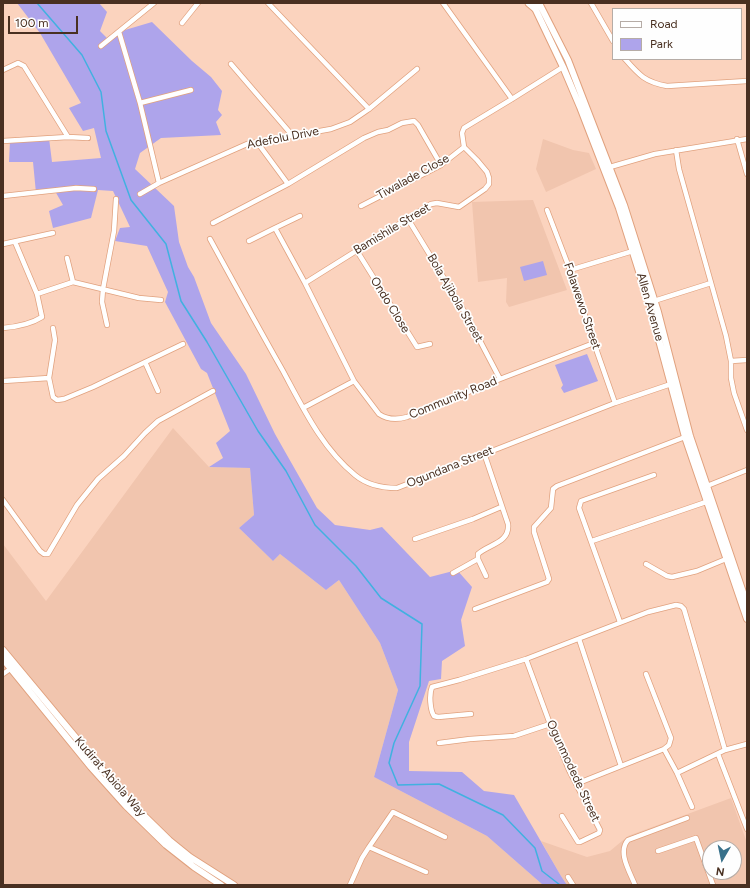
<!DOCTYPE html>
<style>
body{margin:0}
#map{position:relative;width:750px;height:888px;overflow:hidden;background:#fbd3be;font-family:Figtree,sans-serif}
canvas{display:block}
.frame{position:absolute;inset:0;border:4px solid #493021;pointer-events:none}
.legend{position:absolute;left:612px;top:8px;width:130px;height:52px;box-sizing:border-box;background:#fefefe;border:1px solid #b6aca6;margin:0;padding:5px 7px;list-style:none;font-size:12px;color:#493021}
.legend li{display:flex;align-items:center;gap:8px;height:20px}
.legend b{width:20px;border:1px solid #b6aca6}
.north{position:absolute;left:702px;top:840px;width:40px;height:40px;box-sizing:border-box;background:#fefefe;border:1px solid #b6aca6;border-radius:50%;rotate:189deg;font-size:11px;font-weight:700;line-height:16px;text-align:center;color:#493021}
.north::after{content:'';display:block;margin:auto;width:14px;height:18px;background:#39718b;clip-path:polygon(50% 0,100% 100%,50% 72%,0 100%)}
.scale{position:absolute;left:8px;top:16px;width:70px;height:18px;box-sizing:border-box;border:2px solid #493021;border-top:0;padding-left:5px;font-size:12px;line-height:14px;white-space:nowrap;color:#493021;-webkit-text-stroke:3px #fefefe;paint-order:stroke}
</style>
<div id="map">
<canvas width="750" height="888"></canvas>
<div class="frame"></div>
<ul class="legend">
<li><b style="height:5px;background:#fff"></b>Road</li>
<li><b style="height:11px;background:#aea4eb"></b>Park</li>
</ul>
<div class="north">N</div>
<div class="scale">100 m</div>
</div>
<script>
const context = document.querySelector('canvas').getContext('2d');
context.lineJoin = 'round';
function fill(path, color) {
  context.fillStyle = color;
  context.fill(path, 'evenodd');
}
function stroke(path, color, width, dash) {
  context.strokeStyle = color;
  context.lineWidth = width;
  context.lineCap = dash ? 'butt' : 'round';
  context.setLineDash(dash || []);
  context.stroke(path);
}
function label(font, color, halo, rows, align = 'center') {
  context.font = font + ' Figtree,sans-serif';
  context.lineWidth = 3.5;
  context.setLineDash([]);
  context.textBaseline = 'middle';
  context.strokeStyle = halo;
  context.fillStyle = color;
  for (const [text, x, y, turn = 0] of rows) {
    context.save();
    context.translate(x, y);
    context.rotate((+turn || 0) * Math.PI / 180);
    context.textAlign = isNaN(turn) ? turn : align;
    if (halo) context.strokeText(text, 0, 0);
    context.fillText(text, 0, 0);
    context.restore();
  }
}
fill(new Path2D(`
 M 543,139 L 573,150 L 589,153 L 596,169 L 546,192 L 536,169 Z
 M 533,200 L 567,290 L 509,307 L 506,302 L 507,278 L 478,282 L 472,202 Z
 M 173,428 L 209,467 L 250,468 L 254,515 L 239,528 L 273,561 L 280,554 L 326,590 L 339,580 L 380,643 L 398,690 L 374,777 L 487,836 L 543,885 L 3,885 L 3,544 L 46,601 Z
 M 731,798 L 747,843 L 747,885 L 567,885 L 561,876 L 541,841 L 587,857 L 610,851 L 628,836 ZM 710,848 L 734,848 L 734,872 L 710,872 Z`), '#f1c5ae');
fill(new Path2D(`
 M 17,3 L 99,3 L 107,12 L 100,31 L 110,41 L 125,30 L 152,22 L 192,61 L 211,77 L 222,91 L 218,110 L 222,115 L 216,122 L 221,135 L 161,138 L 140,153 L 135,169 L 174,206 L 179,242 L 188,267 L 194,277 L 211,323 L 246,374 L 275,434 L 317,508 L 335,525 L 370,530 L 382,527 L 430,577 L 457,570 L 472,587 L 461,620 L 465,646 L 442,661 L 441,679 L 429,681 L 409,742 L 409,771 L 462,772 L 484,791 L 514,795 L 561,876 L 567,885 L 543,885 L 487,836 L 374,777 L 398,690 L 380,643 L 339,580 L 326,590 L 280,554 L 273,561 L 239,528 L 254,515 L 250,468 L 209,467 L 223,458 L 216,443 L 230,431 L 207,373 L 201,369 L 165,302 L 168,292 L 147,246 L 115,241 L 120,228 L 130,227 L 113,191 L 98,190 L 91,218 L 53,228 L 49,211 L 63,205 L 55,191 L 36,193 L 33,162 L 9,162 L 10,141 L 49,138 L 52,162 L 101,158 L 94,128 L 83,131 L 69,108 L 81,103 L 40,33 Z
 M 543,261 L 547,275 L 524,281 L 520,267 Z
 M 587,354 L 598,381 L 564,393 L 561,388 L 563,385 L 555,365 Z`), '#aea4eb');
stroke(new Path2D(`
 M 37,3 L 82,55 L 101,92 L 106,131 L 131,200 L 166,244 L 181,301 L 207,342 L 258,431 L 286,471 L 315,525 L 356,566 L 381,598 L 422,624 L 420,686 L 394,743 L 389,763 L 398,785 L 439,784 L 503,815 L 535,848 L 542,871 L 560,885`), '#41b1e0', 1.5);
const minor = new Path2D(`
 M 268,3 L 369,109
 M 443,3 L 512,99
 M 591,3 L 613,41
 M 182,23 L 198,3
 M 119,32 L 140,103 L 159,183
 M 101,46 L 154,3
 M 625,59 C 639,75 645,82 667,86 L 747,81
 M 231,64 L 292,135
 M 3,70 L 18,63 L 24,66 L 68,137
 M 140,103 L 191,90
 M 737,139 L 747,174
 M 3,141 L 68,137 L 88,138
 M 257,142 L 288,184
 M 676,150 L 679,169 L 726,336 L 731,361 L 731,378 L 734,393 L 747,430
 M 610,167 L 655,154 L 747,139
 M 140,194 L 159,183 L 247,144 L 331,129 L 350,122 L 369,109 L 417,69
 M 3,196 L 76,188 L 94,189
 M 361,206 L 441,165 L 464,147
 M 547,210 L 570,270 L 594,343 L 615,403
 M 300,216 L 275,228 L 305,283 L 354,381 L 379,414 C 388,420 397,420 407,417 L 500,379 L 594,343
 M 408,219 L 467,316 L 500,379
 M 213,223 L 288,184 L 364,138 L 378,132 L 388,130 L 402,123 L 414,121 L 418,125 L 441,165
 M 210,239 C 234,283 258,327 283,371 C 303,408 322,448 355,475 C 367,485 382,488 397,488 L 615,403 L 671,384
 M 249,241 L 275,228
 M 3,244 L 53,233
 M 357,251 L 417,347 L 430,344
 M 67,258 L 73,282
 M 570,270 L 633,251
 M 305,283 L 431,204 L 437,203 L 459,207 L 485,189 L 489,184 L 489,178 L 487,172 L 477,160 L 464,147 L 462,133 L 464,128 L 512,99 L 563,67
 M 37,294 L 73,282 L 139,298 L 161,300
 M 654,301 L 711,283
 M 107,325 L 102,302 L 103,289 L 114,231 L 116,199
 M 3,328 C 15,327 31,324 42,317 L 37,294 L 15,242
 M 53,328 L 55,340 L 49,378 L 53,397 L 57,400 L 64,399 L 93,387 L 183,344
 M 731,361 L 747,360
 M 145,362 L 158,391
 M 3,381 L 49,378
 M 303,408 L 354,381
 M 707,486 L 747,470
 M 3,500 L 40,551 L 44,554 L 48,554 L 77,505 L 98,479 L 124,456 L 145,433 L 158,421 L 213,391
 M 415,539 L 473,519 L 501,507
 M 592,541 L 706,502
 M 478,559 L 486,576
 M 646,564 L 667,576 L 672,577 L 697,571 L 726,559
 M 453,573 L 478,559 L 478,554 C 489,544 510,543 508,524 L 484,453
 M 475,609 L 547,582 L 549,579 L 534,532 L 534,527 L 551,508 L 553,489 L 557,486 L 685,437
 M 620,622 L 579,508 L 581,501 L 654,475
 M 579,639 L 621,766
 M 526,659 L 550,724 L 569,770 L 600,830 L 599,833 L 580,842 L 578,842 L 562,816
 M 3,674 L 13,667
 M 646,674 L 671,738 L 669,745 L 664,749
 M 471,714 L 438,717 L 434,716 C 430,710 429,694 432,687 L 459,680 L 526,659 L 648,612 L 676,605 L 681,606 L 684,609 L 725,750
 M 439,743 L 470,739 L 514,736 L 550,724
 M 718,754 L 747,829
 M 677,773 L 725,750 L 747,744
 M 576,784 L 664,749 L 677,773 L 692,807
 M 369,847 L 393,812 L 445,837
 M 658,851 L 696,838 L 713,885
 M 568,877 L 573,885
 M 350,885 L 362,858 L 369,847 L 426,872
 M 635,885 C 630,872 617,852 628,840 L 687,818`);
const secondary = new Path2D(`
 M 539,3 L 568,60 L 624,205 L 658,312 L 690,436 L 747,604
 M 533,4 L 563,67 L 580,107 L 619,208 L 649,303 L 685,437 L 747,619
 M 3,650 L 126,798 L 169,840 L 190,857 L 234,885
 M 3,659 L 91,767 L 126,806 L 166,845 L 194,867 L 221,885`);
const primary = new Path2D(`
 M 529,3 L 535,8`);
stroke(minor, '#e0a17e', 6);
stroke(secondary, '#e0a17e', 8);
stroke(primary, '#e0a17e', 9);
stroke(minor, '#fff', 4.5);
stroke(secondary, '#fff', 6);
stroke(primary, '#fff', 7);
label('12px', '#493021', '#fefefe', [
 ["Adefolu Drive",283,138,-11],
 ["Tiwalade Close",413,177,-29],
 ["Bamishile Street",392,229,-31],
 ["Bola Ajibola Street",455,298,60],
 ["Ondo Close",390,305,58],
 ["Folawewo Street",582,306,71],
 ["Allen Avenue",650,307,74],
 ["Community Road",453,398,-22],
 ["Ogundana Street",450,467,-22],
 ["Ogunmodede Street",573,771,65],
 ["Kudirat Abiola Way",110,777,49]
]);
</script>
